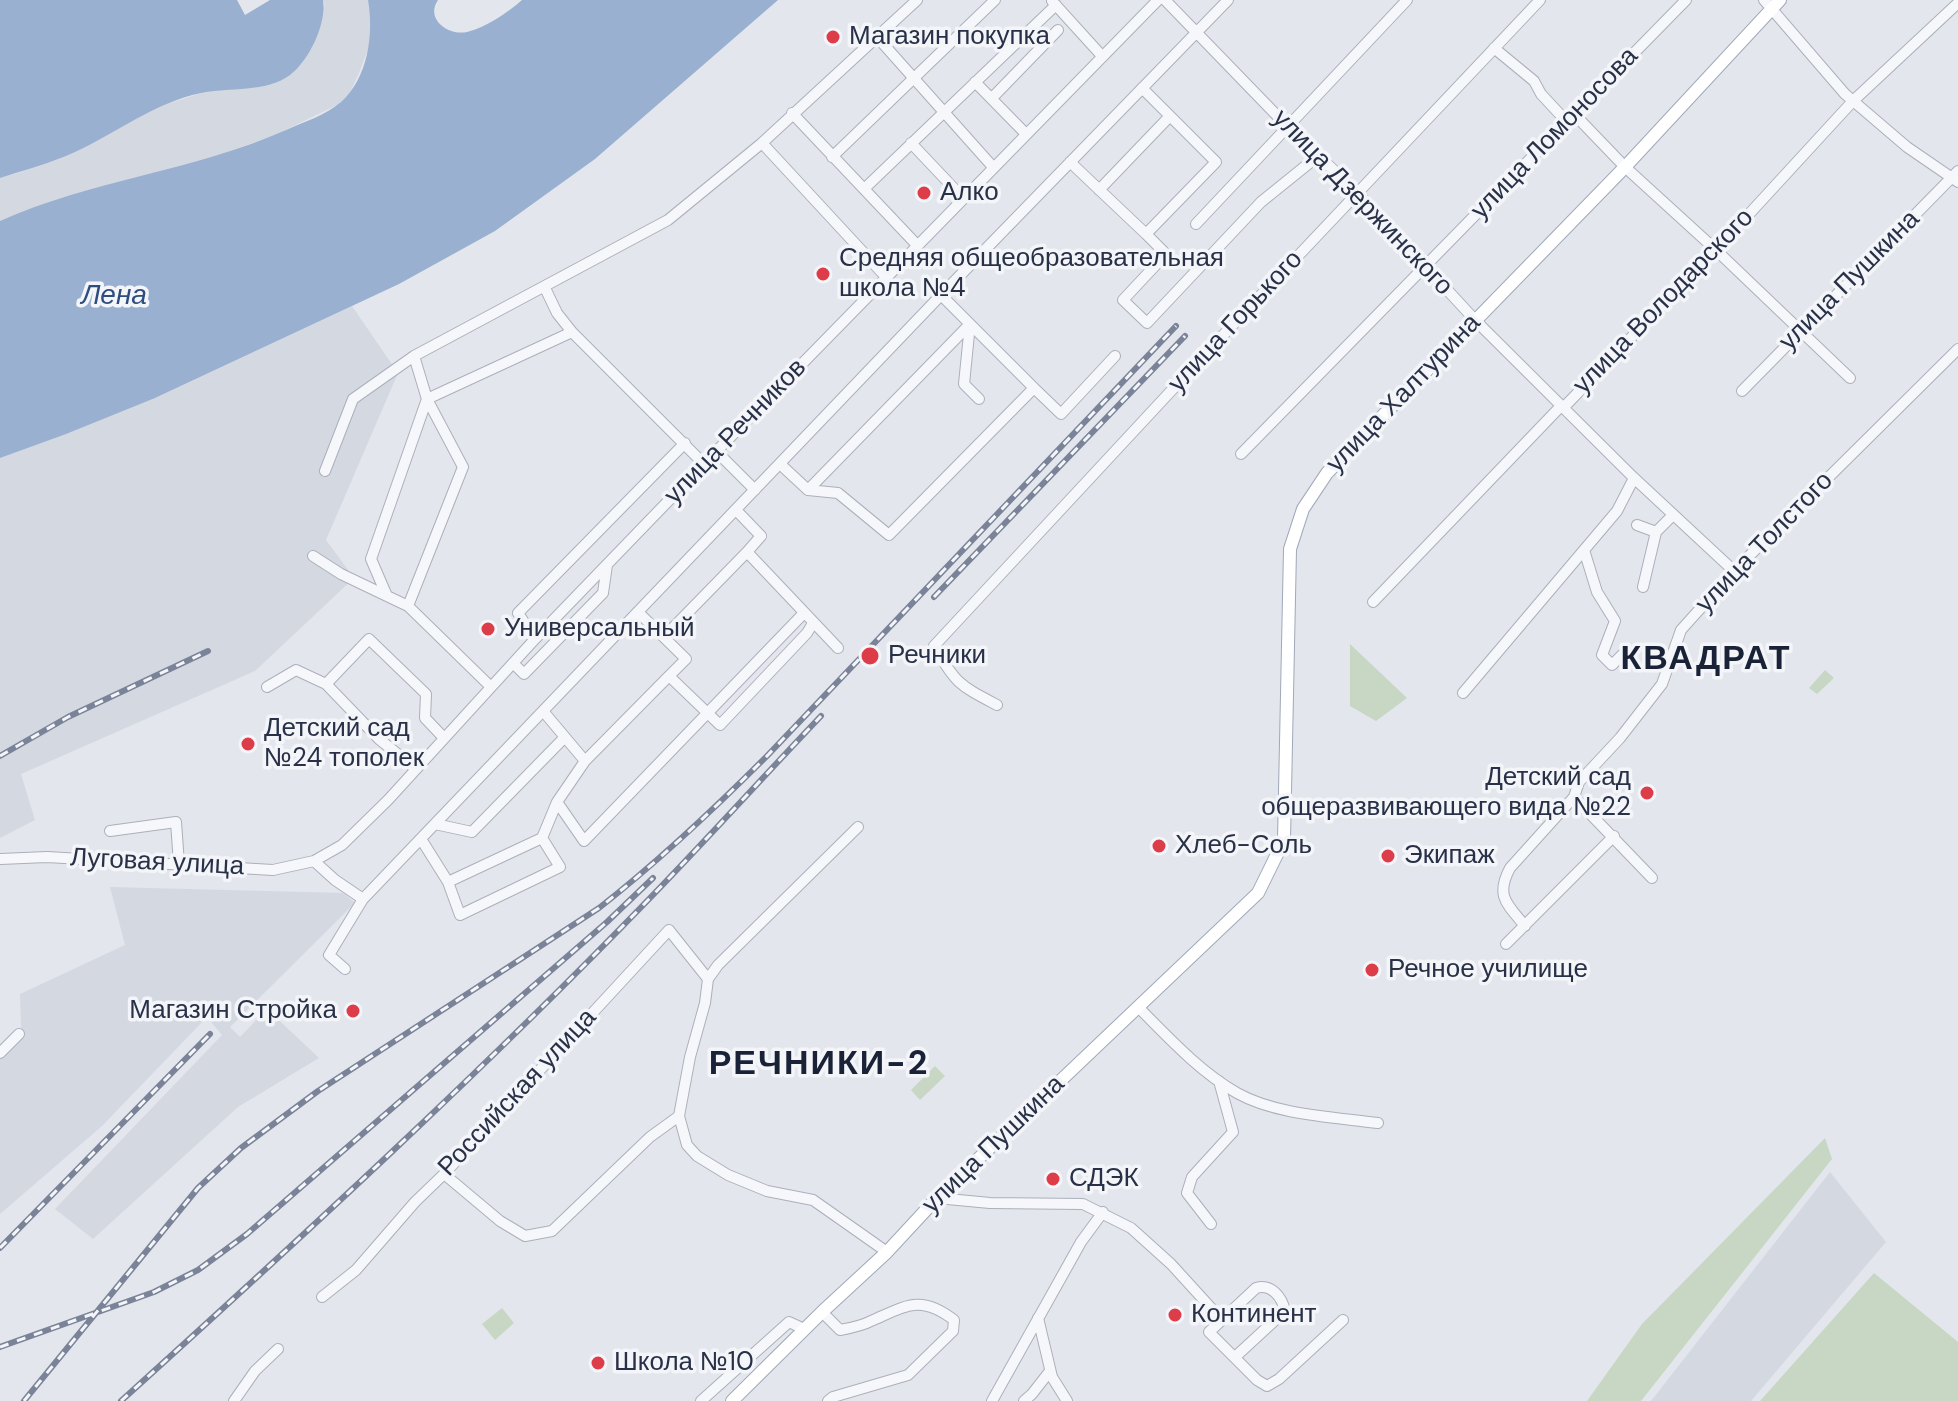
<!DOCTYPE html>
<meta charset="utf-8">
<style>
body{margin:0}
canvas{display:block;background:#e3e6ec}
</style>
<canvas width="1958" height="1401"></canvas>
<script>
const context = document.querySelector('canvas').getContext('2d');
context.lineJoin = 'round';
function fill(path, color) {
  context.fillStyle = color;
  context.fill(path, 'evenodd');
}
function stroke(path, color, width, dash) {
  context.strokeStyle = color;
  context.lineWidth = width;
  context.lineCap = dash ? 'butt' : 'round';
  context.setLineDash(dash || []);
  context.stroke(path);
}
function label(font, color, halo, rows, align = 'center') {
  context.font = font + ' "DM Sans",sans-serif';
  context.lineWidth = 7;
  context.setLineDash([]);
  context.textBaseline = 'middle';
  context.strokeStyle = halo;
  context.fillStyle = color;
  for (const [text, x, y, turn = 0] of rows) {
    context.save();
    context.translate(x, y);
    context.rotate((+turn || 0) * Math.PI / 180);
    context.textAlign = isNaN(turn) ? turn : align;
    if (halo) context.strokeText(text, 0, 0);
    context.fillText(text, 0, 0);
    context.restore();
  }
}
fill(new Path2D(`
 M 323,0 L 368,0 L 372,22 L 371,41 L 359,73 L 350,92 L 339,104 L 273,136 L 218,155 L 62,198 L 0,221 L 0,178 L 40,166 L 158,107 L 204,92 L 325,5 Z
 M 352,306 L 398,373 L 326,540 L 354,578 L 255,671 L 21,774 L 35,820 L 0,838 L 0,458 L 155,398 Z
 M 110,887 L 343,893 L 355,903 L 230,1027 L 240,1037 L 267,1009 L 319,1058 L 238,1107 L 93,1239 L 55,1209 L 222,1035 L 207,1017 L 102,1126 L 0,1214 L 0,1049 L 21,1028 L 20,994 L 125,945 Z
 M 1830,1172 L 1886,1242 L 1751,1401 L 1651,1401 Z`), '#d4d8e1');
fill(new Path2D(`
 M 1350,644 L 1407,698 L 1376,721 L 1350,706 Z
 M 1825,670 L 1834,678 L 1817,694 L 1809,688 Z
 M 935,1066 L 945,1076 L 920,1100 L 911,1090 Z
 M 1825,1138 L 1832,1159 L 1641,1401 L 1587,1401 L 1642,1324 Z
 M 1874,1273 L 1958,1342 L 1958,1401 L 1760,1401 Z
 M 502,1308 L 514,1323 L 495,1340 L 482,1324 Z`), '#c7d7c3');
fill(new Path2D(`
 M 0,0 L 323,0 C 327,23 309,61 290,75 C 266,93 229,87 201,93 C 154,103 118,132 75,152 C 51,163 25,170 0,178 Z
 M 368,0 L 438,0 C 425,19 448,36 467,32 C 487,27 507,13 522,0 L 778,0 L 595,159 L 495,231 L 399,284 L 155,398 L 66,434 L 0,458 L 0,221 C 91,180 194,171 286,130 C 304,122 326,115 341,102 C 368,78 374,34 368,0 Z`), '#9ab0d0');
fill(new Path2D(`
 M 237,0 L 270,0 L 245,15 Z`), '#e3e6ec');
const minor = new Path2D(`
 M 1165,0 L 1289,128 L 1357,192 L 1475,320 L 1634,478 L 1734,571
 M 1764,0 L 1845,94 L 1907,147 L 1958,182
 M 1052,1 L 1102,56
 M 877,37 L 993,167
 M 1494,48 L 1534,81 L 1541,94 L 1567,122
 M 975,82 L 1026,134
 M 992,98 L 1058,30
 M 792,113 L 917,245
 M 1575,115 L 1625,167 L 1716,250 L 1850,378
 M 762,143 L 917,0
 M 911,143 L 963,198
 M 832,157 L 995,0
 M 1070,162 L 1146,234 L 1216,162 L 1142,88
 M 864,189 L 1056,5
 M 1099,190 L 1170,116
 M 1196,224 L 1407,0
 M 1146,234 L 1166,254 L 1123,300 L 1147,323 L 1261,202 L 1318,156
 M 545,288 L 557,313 L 572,332 L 704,464
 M 970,324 L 964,384 L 979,399
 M 414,356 L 427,399 L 371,559 L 387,596 L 408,606 L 491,687
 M 1034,388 L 1061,414 L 1115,356
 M 1742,391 L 1958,171
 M 717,452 L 755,490
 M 1241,454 L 1686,0
 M 780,464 L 808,490 L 838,493 L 889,535 L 1034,388 L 941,295
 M 325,471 L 353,399 L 414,356 L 668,220 L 762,143 L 886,277
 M 808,490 L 970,324
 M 736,510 L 761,536 L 747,552 L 838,648
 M 1637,525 L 1656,532
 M 1584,550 L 1597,592 L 1615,621 L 1602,655 L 1612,665 L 1623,654
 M 313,556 L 341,574 L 387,596
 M 1643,587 L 1656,532 L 1673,515
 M 1373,602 L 1561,406 L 1566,405 L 1716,250 L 1853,101 L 1958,3
 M 408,606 L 463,467 L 427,399 L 572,332
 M 638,612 L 686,659 L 669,676 L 720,725 L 807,633 L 813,623
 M 664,637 L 747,552
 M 535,639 L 518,613 L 685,443
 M 513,663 L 524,674 L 603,593 L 607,565
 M 267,687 L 296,670 L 326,684
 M 1463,693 L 1617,511 L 1634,478
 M 997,705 C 959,685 956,684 934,646 L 1210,349 L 1540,0
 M 543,711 L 585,761 L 557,802 L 584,841 L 804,613
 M 585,761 L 669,676
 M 416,769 L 379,739 L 326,684 L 369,639 L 426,694 L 425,718 L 444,738
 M 1574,797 L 1652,878
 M 435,824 L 472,832 L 565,737
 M 858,827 L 718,965 L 708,979 L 705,1003 L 690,1057 L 679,1116 L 687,1145 L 697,1156 L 728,1175 L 767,1191 L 813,1200 L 887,1252
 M 110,831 L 176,822 L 179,864
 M 421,839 L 448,882 L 542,838 L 557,802
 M 0,859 L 47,857 L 273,870 L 314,861 L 342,845 L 388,800 L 535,639 L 704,464 L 1158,0
 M 314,861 L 335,880 L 363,899
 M 448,882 L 460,915 L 560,867 L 542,838
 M 1525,926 C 1507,904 1495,896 1510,868 L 1574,797 L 1579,782 L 1620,738 L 1662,684 L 1681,630 L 1734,571 L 1958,349
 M 1506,944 L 1614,836
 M 345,969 L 329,955 L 363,899 L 941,295 L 1228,0
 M 1138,1007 C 1169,1038 1199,1071 1237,1093 C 1276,1115 1334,1117 1378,1123
 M 0,1053 L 19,1034
 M 444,1174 L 500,1221 L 525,1236 L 552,1231 L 650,1137 L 679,1116
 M 937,1198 L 990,1203 L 1083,1204 L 1131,1228 L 1171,1264 L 1222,1320
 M 1211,1224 L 1187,1193 L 1192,1177 L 1233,1132 L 1219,1081
 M 322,1297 L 356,1270 L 415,1202 L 444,1174 L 669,930 L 708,979
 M 822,1312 L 840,1330 C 851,1328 862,1326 871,1321 C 906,1306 920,1294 954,1320 L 953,1331 L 908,1375 L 833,1397 L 828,1401
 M 1038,1318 L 1052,1377 L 1067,1401
 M 1235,1357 L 1285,1311 C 1282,1297 1271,1283 1256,1288 L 1209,1332 L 1257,1380 L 1267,1386 L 1279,1379 L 1343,1320
 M 234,1401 L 255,1371 L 278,1349
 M 701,1401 L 789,1322 L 804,1329
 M 992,1401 L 1081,1242 L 1103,1212
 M 1024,1401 L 1032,1394 L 1050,1371`);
const major = new Path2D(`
 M 732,1401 L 822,1312 L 887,1252 L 937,1198 L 1258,893 L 1284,840 L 1290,549 L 1303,509 L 1327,473 L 1625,167 L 1780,0`);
stroke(minor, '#abb0ba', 12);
stroke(major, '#a0a9b9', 14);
stroke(minor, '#f6f7fa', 10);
stroke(major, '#fff', 12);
const rail = new Path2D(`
 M 934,597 L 1185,336
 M 0,756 L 68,717 L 208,651
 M 0,1248 L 210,1034
 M 0,1347 L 154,1292 L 198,1270 L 247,1234 L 607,922 L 653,878
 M 24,1401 L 198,1188 L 241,1148 L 318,1091 L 599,908 C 659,861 713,810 767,756 L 1176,326
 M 121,1401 C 301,1238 482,1072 651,897 C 709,837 764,776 821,716`);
stroke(rail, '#7a8398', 6);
stroke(rail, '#f3f5f9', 3, [9]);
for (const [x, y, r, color] of [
 [833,37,8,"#dd3c49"],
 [924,193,8,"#dd3c49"],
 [823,274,8,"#dd3c49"],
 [488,629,8,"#dd3c49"],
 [870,656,10,"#dd3c49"],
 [248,744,8,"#dd3c49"],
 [1647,793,8,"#dd3c49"],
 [1159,846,8,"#dd3c49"],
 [1388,856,8,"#dd3c49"],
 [1372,970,8,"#dd3c49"],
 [353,1011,8,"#dd3c49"],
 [1053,1179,8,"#dd3c49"],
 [1175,1315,8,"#dd3c49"],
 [598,1363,8,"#dd3c49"]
]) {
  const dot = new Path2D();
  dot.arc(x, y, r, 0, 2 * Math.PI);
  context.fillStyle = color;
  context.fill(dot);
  stroke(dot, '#f3f5f9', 3);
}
label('26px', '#283147', '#f3f5f9', [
 ["Магазин покупка",849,37],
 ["Алко",940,193],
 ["Средняя общеобразовательная",839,259],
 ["школа №4",839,289],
 ["Универсальный",504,629],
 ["Речники",888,656],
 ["Детский сад",264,729],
 ["№24 тополек",264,759],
 ["Детский сад",1631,778,"right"],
 ["общеразвивающего вида №22",1631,808,"right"],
 ["Хлеб-Соль",1175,846],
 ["Экипаж",1404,856],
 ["Речное училище",1388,970],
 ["Магазин Стройка",337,1011,"right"],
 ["СДЭК",1069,1179],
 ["Континент",1191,1315],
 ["Школа №10",614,1363]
], 'left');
label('26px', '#283147', '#f3f5f9', [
 ["улица Ломоносова",1555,134,-46],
 ["улица Дзержинского",1362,203,46],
 ["улица Пушкина",1850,281,-45],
 ["улица Володарского",1664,302,-46],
 ["улица Горького",1236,322,-47],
 ["улица Халтурина",1404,394,-46],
 ["улица Речников",736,432,-46],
 ["улица Толстого",1765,543,-46],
 ["Луговая улица",157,863,3],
 ["Российская улица",518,1093,-47],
 ["улица Пушкина",994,1145,-44]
]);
label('italic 28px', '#2d4c7f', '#f3f5f9', [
 ["Лена",114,297]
]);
context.letterSpacing = '2px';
label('bold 34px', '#1a2237', '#f3f5f9', [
 ["КВАДРАТ",1706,660],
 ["РЕЧНИКИ-2",819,1065]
]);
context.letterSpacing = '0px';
</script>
